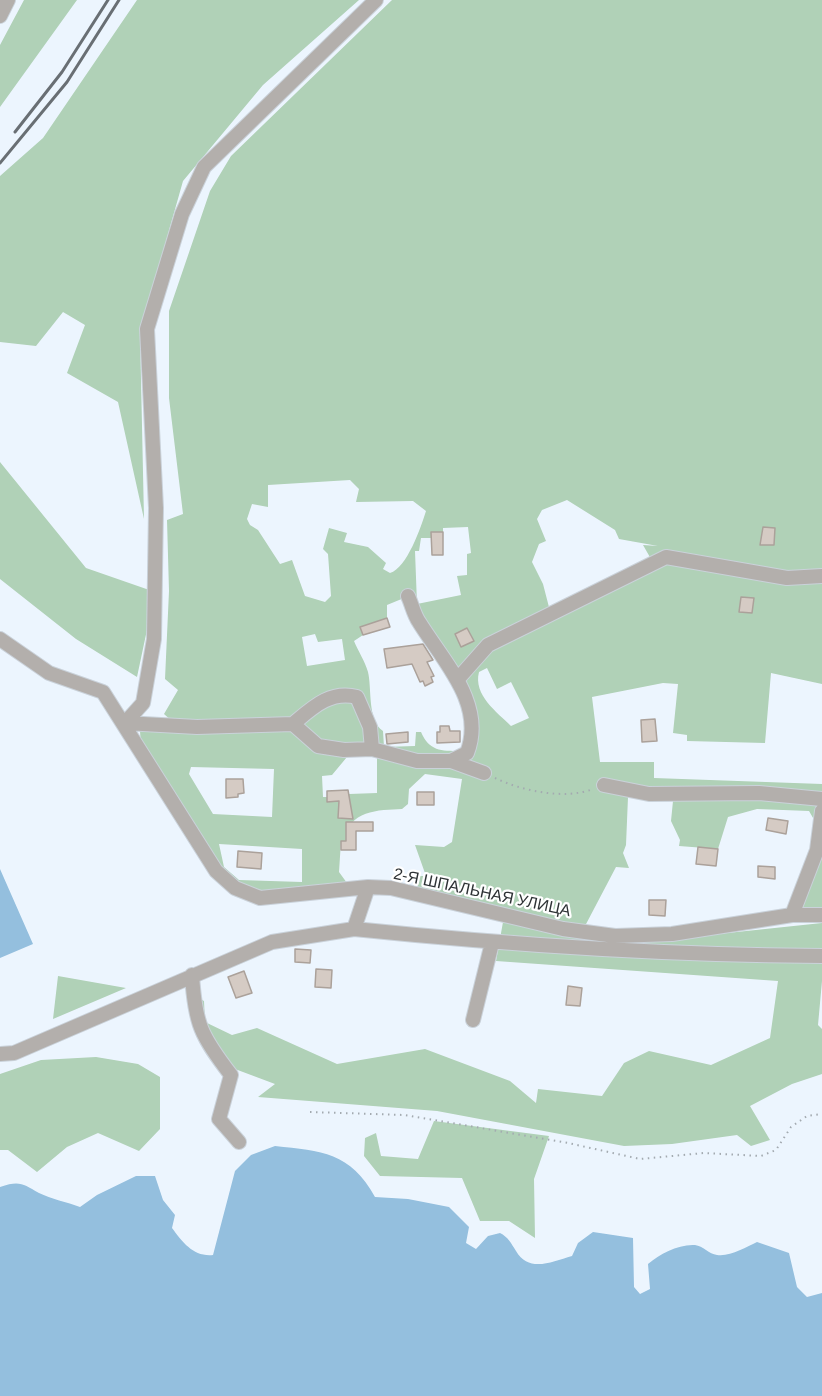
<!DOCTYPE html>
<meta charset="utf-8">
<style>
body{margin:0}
canvas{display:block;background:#ecf5fe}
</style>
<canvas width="822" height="1396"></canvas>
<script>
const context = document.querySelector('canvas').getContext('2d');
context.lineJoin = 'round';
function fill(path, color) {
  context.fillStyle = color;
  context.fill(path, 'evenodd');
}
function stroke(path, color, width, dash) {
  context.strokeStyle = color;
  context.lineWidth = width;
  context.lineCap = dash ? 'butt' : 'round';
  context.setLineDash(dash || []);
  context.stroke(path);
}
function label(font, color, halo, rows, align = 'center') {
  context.font = font + ' Helvetica,sans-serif';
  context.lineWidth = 4.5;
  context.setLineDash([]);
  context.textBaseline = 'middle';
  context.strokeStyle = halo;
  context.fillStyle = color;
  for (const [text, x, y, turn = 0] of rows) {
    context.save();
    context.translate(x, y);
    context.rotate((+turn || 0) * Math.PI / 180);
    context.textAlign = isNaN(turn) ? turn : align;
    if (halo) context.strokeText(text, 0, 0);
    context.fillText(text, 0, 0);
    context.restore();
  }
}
fill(new Path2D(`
 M 24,0 L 77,0 L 0,107 L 0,45 Z
 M 137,0 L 359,0 L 263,85 L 183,181 L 140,333 L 144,519 L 118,402 L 67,373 L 85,325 L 63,312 L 36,346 L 0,342 L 0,176 L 43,138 Z
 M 392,0 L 822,0 L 822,684 L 771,673 L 765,743 L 687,741 L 687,735 L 673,733 L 678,684 L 663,683 L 592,697 L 600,762 L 654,762 L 654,778 L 822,784 L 822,911 L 790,910 L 813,849 L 816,823 L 809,811 L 757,809 L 728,817 L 718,849 L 679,846 L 680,840 L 671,821 L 673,801 L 628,797 L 626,845 L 623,853 L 629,868 L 616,867 L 585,926 L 564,924 L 417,888 L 419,876 L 426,876 L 415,845 L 444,847 L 452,842 L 462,779 L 425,774 L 409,789 L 408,804 L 402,809 C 379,810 347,810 346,841 L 341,841 L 339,872 L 347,883 L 260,892 L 237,885 L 221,869 L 141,745 L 140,731 L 183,731 L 164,714 L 178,690 L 165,679 L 169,591 L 167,520 L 183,514 L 169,398 L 169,311 L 210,191 L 231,156 ZM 350,480 L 359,489 L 356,502 L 413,501 L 426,511 C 421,527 407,568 390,573 L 383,569 L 386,563 L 368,547 L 344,542 L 347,533 L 329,528 L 323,549 L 328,554 L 331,596 L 325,602 L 305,596 L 292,560 L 280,564 L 258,530 L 250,525 L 247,519 L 252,504 L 268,507 L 268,485 ZM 567,500 L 615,530 L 619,539 L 658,546 L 643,545 L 651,559 L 550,611 L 543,584 L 532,562 L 539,544 L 546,541 L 537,519 L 542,510 ZM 468,527 L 471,553 L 467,554 L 467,575 L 457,576 L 461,595 L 417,604 L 415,551 L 419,551 L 421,538 L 443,538 L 443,528 ZM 404,598 L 425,645 L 441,654 L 471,725 L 460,751 C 441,751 429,751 421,732 L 416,732 L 415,746 L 384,747 L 383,731 C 367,720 372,688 368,672 C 365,661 358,651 354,641 L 363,635 L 360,627 L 387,618 L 387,605 ZM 315,634 L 318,642 L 342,639 L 345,660 L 307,666 L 302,637 ZM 487,668 L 497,689 L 511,682 L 529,718 L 511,726 C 497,712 473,695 479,672 ZM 377,755 L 377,793 L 349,794 L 349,796 L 327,801 L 327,797 L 323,797 L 322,776 L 332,775 L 347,757 ZM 191,767 L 274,769 L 272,817 L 213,814 L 189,774 ZM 219,844 L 302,849 L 302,882 L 239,880 L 224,867 Z
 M 0,462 L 86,568 L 155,592 L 137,677 L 76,639 L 0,579 Z
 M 503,922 L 613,940 L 680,938 L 822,923 L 822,981 L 818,1025 L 822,1029 L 822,1074 L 792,1084 L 750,1106 L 770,1140 L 751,1146 L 737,1135 L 672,1144 L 624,1146 L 437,1111 L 258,1097 L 275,1084 L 227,1066 L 207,1040 L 195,996 L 204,1001 L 205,1022 L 232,1035 L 257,1028 L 337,1064 L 425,1049 L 510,1081 L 536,1103 L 538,1089 L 602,1096 L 624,1063 L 649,1051 L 711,1065 L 770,1038 L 778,981 L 496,961 Z
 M 58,976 L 126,988 L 53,1019 Z
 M 96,1057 L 138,1064 L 160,1077 L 160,1129 L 139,1151 L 98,1133 L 67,1147 L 37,1172 L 8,1150 L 0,1150 L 0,1074 L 41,1060 Z
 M 434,1121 L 549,1136 L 534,1179 L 535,1238 L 509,1221 L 480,1221 L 462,1178 L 380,1176 L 364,1156 L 365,1138 L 376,1133 L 381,1156 L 418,1159 Z`), '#b0d1b7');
fill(new Path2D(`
 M 0,869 L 33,944 L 0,958 Z
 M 275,1146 C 322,1151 350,1152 375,1197 L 408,1199 L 449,1207 L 469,1227 L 466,1243 L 476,1249 L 488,1236 L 500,1233 C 508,1237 511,1243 516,1251 C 529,1273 551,1262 572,1256 L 578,1243 L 593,1232 L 633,1238 L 634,1287 L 640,1294 L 650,1289 L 648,1264 C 660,1254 678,1244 695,1245 C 703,1246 709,1254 717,1255 C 730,1257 746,1247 757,1242 L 789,1253 L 797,1287 L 807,1297 L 822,1293 L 822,1396 L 0,1396 L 0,1187 C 20,1180 23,1184 39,1193 C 51,1199 67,1202 80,1207 L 97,1195 L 136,1176 L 155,1176 L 163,1200 L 175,1215 L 172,1228 C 183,1243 194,1257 213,1255 L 235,1171 L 251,1155 Z`), '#94bfde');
const building = new Path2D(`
 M 763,527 L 775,528 L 774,545 L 760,545 Z
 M 431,532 L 443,532 L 443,555 L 432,555 Z
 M 741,597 L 754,598 L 752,613 L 739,612 Z
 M 387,618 L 390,627 L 363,635 L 360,627 Z
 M 467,628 L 474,641 L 461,647 L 455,634 Z
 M 423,644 L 433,660 L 427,662 L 434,676 L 431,677 L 433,682 L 425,686 L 423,681 L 420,682 L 412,664 L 387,668 L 384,649 Z
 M 655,719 L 657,741 L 642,742 L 641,720 Z
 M 440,726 L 449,726 L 450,731 L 460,731 L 460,742 L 437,743 L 437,732 L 440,732 Z
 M 408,732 L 408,742 L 387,744 L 386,734 Z
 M 226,779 L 243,779 L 244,793 L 238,794 L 238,797 L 226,798 Z
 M 348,790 L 353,819 L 338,818 L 339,801 L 327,802 L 327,791 Z
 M 417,792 L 434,792 L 434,805 L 417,805 Z
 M 768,818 L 788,821 L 786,834 L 766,830 Z
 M 346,822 L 373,822 L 373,831 L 356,831 L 356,850 L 341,850 L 341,841 L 346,841 Z
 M 698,847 L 718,849 L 716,866 L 696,864 Z
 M 238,851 L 262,853 L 261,869 L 237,867 Z
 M 758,866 L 775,867 L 775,879 L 758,877 Z
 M 649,900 L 666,900 L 665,916 L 649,915 Z
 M 295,949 L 311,950 L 310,963 L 295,962 Z
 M 316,969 L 332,970 L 331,988 L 315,987 Z
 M 244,971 L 252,993 L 236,998 L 228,977 Z
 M 568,986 L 582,988 L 580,1006 L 566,1005 Z`);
fill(building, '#d5cbc4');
stroke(building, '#aba19a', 1.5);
const minor = new Path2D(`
 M 0,16 L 8,0
 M 408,596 C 412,605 414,615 419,622 C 443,661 486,704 467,753 L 451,761
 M 0,639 L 49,673 L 103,692 L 216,871 L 235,888 L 260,898 L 368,887 L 391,888 L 563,929 L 615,936 L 672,934 L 792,915 L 822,915
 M 457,680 L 488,645 L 666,557 L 787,578 L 822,576
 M 125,723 L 143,703 L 154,639 L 156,508 L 147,329 L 182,214 L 204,167 L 376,0
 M 125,723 L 197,727 L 293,724 L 318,746 L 344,750 L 372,749 L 417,761 L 451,761 L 484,773
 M 293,724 C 312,708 330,690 357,697 L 370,727 L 372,749
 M 604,785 L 649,794 L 759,793 L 822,799
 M 792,915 L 817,850 L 822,811
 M 354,929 C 510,945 665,955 822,956
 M 192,975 C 195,1024 201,1036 231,1075 L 219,1119 L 239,1142
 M 473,1020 L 492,943
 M 0,1054 L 14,1053 L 272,942 L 354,929 L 368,887`);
stroke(minor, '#cad2da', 16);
stroke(new Path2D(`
 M 495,778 C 522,791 565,800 593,789
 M 310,1112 L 405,1115 L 568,1143 L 640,1159 L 704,1153 L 761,1156 L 776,1150 L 791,1127 L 807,1116 L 822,1114`), '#a3aab0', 2, [1.5, 4.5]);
stroke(minor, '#b3afac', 14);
stroke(new Path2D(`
 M 15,132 L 62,72 L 108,0
 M 0,163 L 67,82 L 119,0`), '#696f74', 3);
label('16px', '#2e3235', '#fff', [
 ["2-Я ШПАЛЬНАЯ УЛИЦА",482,893,12]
]);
</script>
